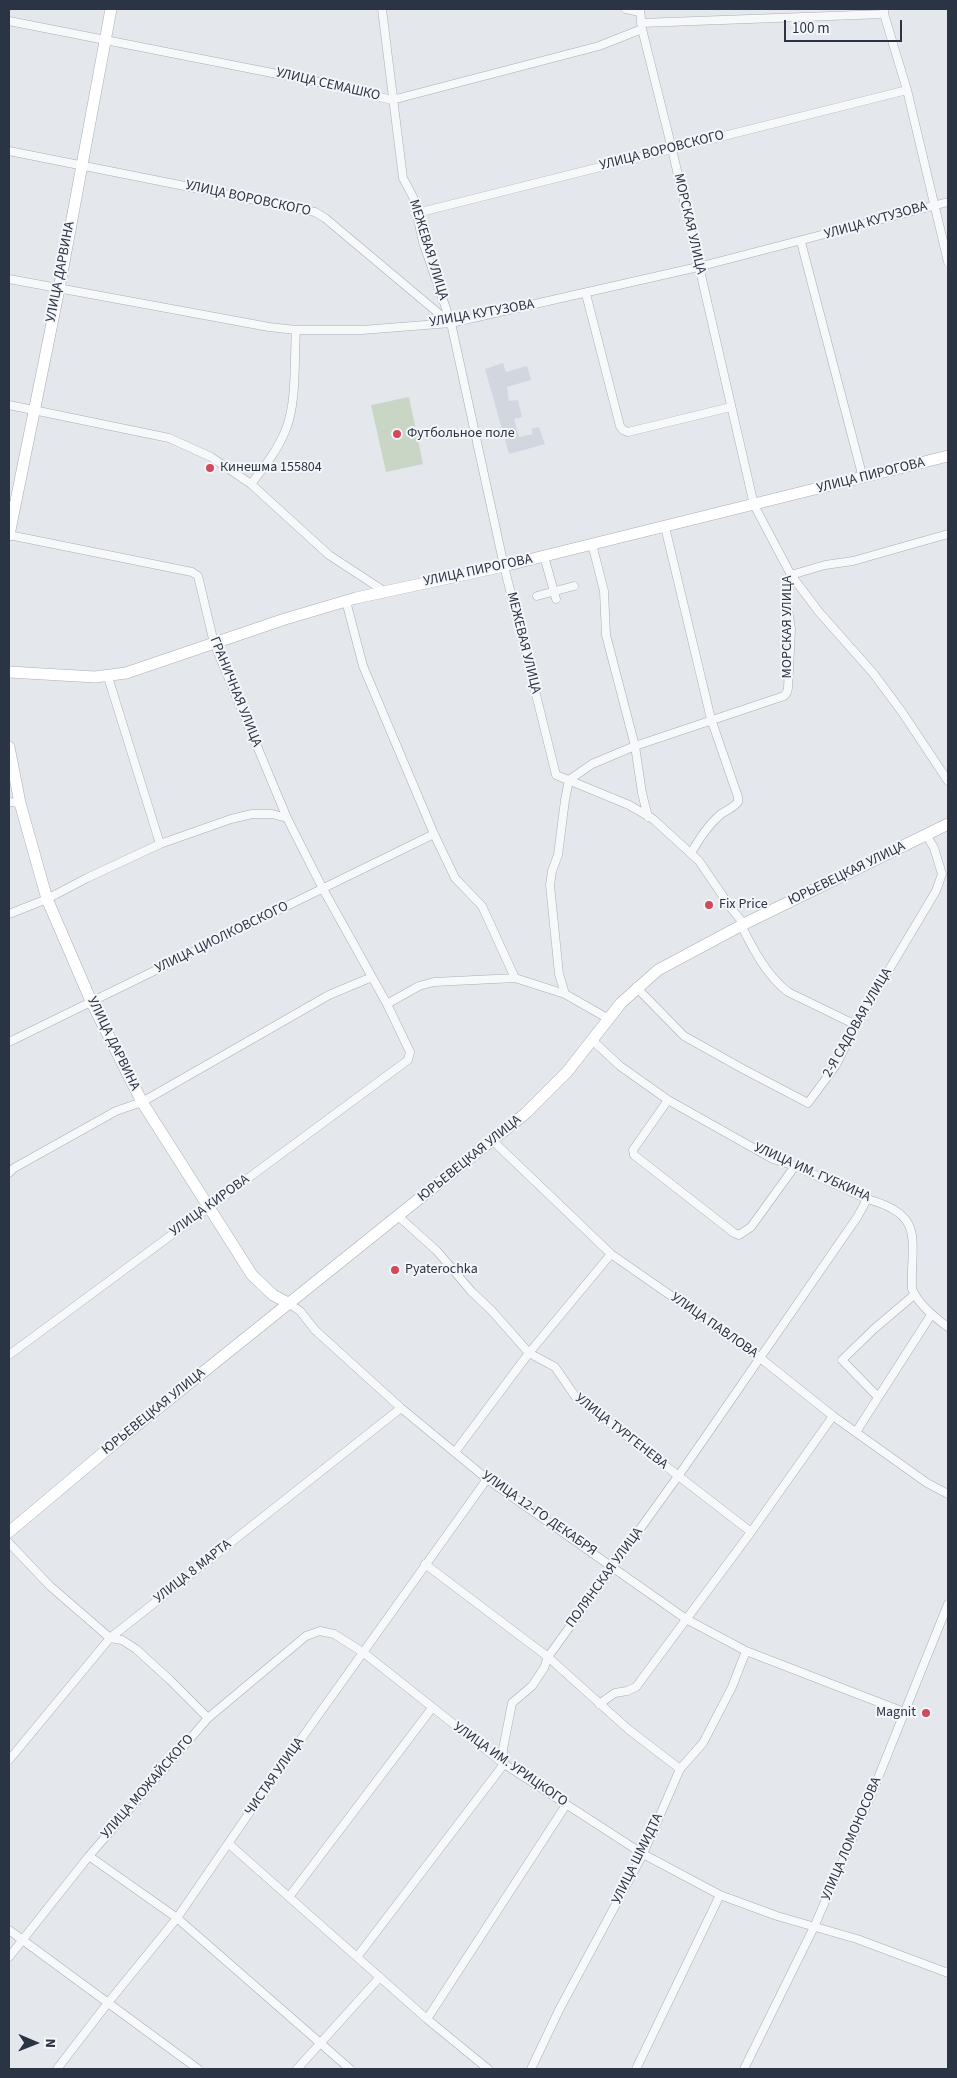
<!DOCTYPE html>
<meta charset="utf-8">
<style>
body{margin:0}
#map{position:relative;width:957px;height:2078px;overflow:hidden;background:#e4e7ec;font-family:"Source Sans 3",sans-serif}
canvas{display:block}
.frame{position:absolute;inset:0;border:10px solid #2b3445;pointer-events:none}
.north{position:absolute;left:10px;top:2018px;width:50px;height:50px;-webkit-text-stroke:4px #f4f6f9;paint-order:stroke;rotate:91deg;font-size:14px;font-weight:700;line-height:20px;text-align:center;color:#2b3445}
.north::after{content:'';display:block;margin:auto;width:18px;height:22px;background:#2b3445;clip-path:polygon(50% 0,100% 100%,50% 72%,0 100%)}
.scale{position:absolute;left:784px;top:20px;width:118px;height:22px;box-sizing:border-box;border:2px solid #2b3445;border-top:0;padding-left:6px;font-size:15px;line-height:18px;white-space:nowrap;color:#2b3445;-webkit-text-stroke:4px #f4f6f9;paint-order:stroke}
</style>
<div id="map">
<canvas width="957" height="2078"></canvas>
<div class="frame"></div>
<div class="north">N</div>
<div class="scale">100 m</div>
</div>
<script>
const context = document.querySelector('canvas').getContext('2d');
context.lineJoin = 'round';
function fill(path, color) {
  context.fillStyle = color;
  context.fill(path, 'evenodd');
}
function stroke(path, color, width, dash) {
  context.strokeStyle = color;
  context.lineWidth = width;
  context.lineCap = dash ? 'butt' : 'round';
  context.setLineDash(dash || []);
  context.stroke(path);
}
function label(font, color, halo, rows, align = 'center') {
  context.font = font + ' "Source Sans 3",sans-serif';
  context.lineWidth = 4;
  context.setLineDash([]);
  context.textBaseline = 'middle';
  context.strokeStyle = halo;
  context.fillStyle = color;
  for (const [text, x, y, turn = 0] of rows) {
    context.save();
    context.translate(x, y);
    context.rotate((+turn || 0) * Math.PI / 180);
    context.textAlign = isNaN(turn) ? turn : align;
    if (halo) context.strokeText(text, 0, 0);
    context.fillText(text, 0, 0);
    context.restore();
  }
}
fill(new Path2D(`
 M 503,363 L 506,372 L 527,366 L 531,380 L 507,387 L 509,401 L 518,400 L 522,417 L 514,419 L 519,437 L 533,434 L 531,429 L 539,427 L 545,444 L 509,454 L 485,369 Z`), '#d2d6de');
fill(new Path2D(`
 M 409,397 L 423,464 L 386,472 L 371,405 Z`), '#c9d6c5');
const street = new Path2D(`
 M 382,9 L 403,178 L 413,197 L 423,242 L 451,323 L 504,566 L 556,775 L 629,805 L 653,819 L 699,861 L 731,908 L 744,924
 M 626,9 L 640,12
 M 640,9 L 642,29 L 672,149 L 754,505 L 791,575 L 819,612 L 873,673 L 902,712 L 948,781
 M 884,9 L 884,14 L 907,90 L 948,262
 M 9,21 L 328,84 L 392,100 L 599,46 L 642,29
 M 641,23 L 884,14
 M 9,151 L 315,212 L 325,218 L 449,322
 M 417,213 L 907,90
 M 801,242 L 863,478
 M 9,279 L 269,327 L 296,330 L 362,330 L 451,323 L 698,267 L 948,202
 M 586,294 L 620,426 L 623,430 L 628,432 L 731,407
 M 9,405 L 169,438 L 211,457 L 251,484 L 329,555 L 384,591
 M 251,484 C 264,467 278,450 286,429 C 297,402 294,359 296,330
 M 665,527 L 711,719 L 738,797 L 738,802 C 733,808 727,810 721,814 C 708,825 700,838 691,853
 M 9,535 L 192,572 L 198,576 L 214,643 L 287,818 L 323,889 L 387,1004 L 410,1052 L 408,1060 L 9,1355
 M 592,544 L 604,591 L 606,635 L 635,746 L 642,793 L 648,817
 M 544,556 L 556,599
 M 791,575 L 825,565 L 853,561 L 948,534
 M 537,596 L 574,586
 M 346,601 L 363,666 L 434,834 L 455,878 L 482,906 L 515,978
 M 108,677 L 160,844
 M 9,802 L 20,803
 M 9,914 L 47,899 L 87,878 L 160,844 L 231,819 L 252,814 L 272,814 L 287,818
 M 741,925 C 753,949 767,976 788,992 L 856,1025
 M 636,987 L 684,1036 L 743,1069 L 808,1103 L 836,1065 L 856,1025 L 936,891 L 942,874 L 934,848 L 926,834
 M 565,994 L 559,974 L 550,885 L 552,871 L 558,855 L 565,800 L 569,780 L 592,764 L 635,746 L 784,696 L 787,692 L 788,688 L 791,629 L 786,597 L 786,585 L 791,575
 M 387,1004 L 419,986 L 434,982 L 515,978 L 565,994 L 607,1018
 M 591,1039 L 620,1066 L 668,1100 L 773,1159 L 795,1166 L 867,1199 C 927,1215 910,1241 912,1289 C 919,1305 934,1317 948,1327
 M 9,1042 L 434,834
 M 668,1100 L 633,1150 L 634,1155 L 734,1233 L 739,1235 L 751,1227 L 795,1166
 M 493,1141 L 611,1254 L 759,1357 L 833,1416 L 927,1483 L 948,1494
 M 9,1173 L 14,1168 L 116,1111 L 142,1102 L 329,995 L 372,977
 M 398,1216 L 437,1251 L 471,1291 L 492,1311 L 529,1353 L 555,1367 L 575,1396 L 751,1532
 M 288,1303 L 300,1311 L 315,1330 L 401,1408 L 487,1479 L 686,1619 L 746,1651 L 904,1712
 M 878,1397 L 842,1360 L 874,1329 L 914,1295
 M 856,1432 L 931,1315
 M 455,1452 L 529,1353 L 611,1254
 M 9,1543 L 50,1586 L 110,1638 L 122,1640 L 136,1649 L 170,1680 L 208,1718
 M 425,1564 L 548,1657 L 628,1729 L 680,1769
 M 599,1704 L 615,1693 L 627,1691 L 636,1687 L 751,1532 L 833,1416
 M 9,1760 L 110,1638 L 401,1408
 M 229,1844 L 427,2019 L 488,2069
 M 89,1856 L 177,1918 L 350,2069
 M 289,1897 L 432,1708
 M 9,1930 L 198,2069
 M 9,1957 L 89,1856 L 208,1718 L 306,1636 L 320,1631 L 334,1634 L 364,1653 L 504,1764 L 643,1854 L 720,1895 L 777,1916 L 857,1939 L 948,1973
 M 357,1957 L 504,1764 L 503,1749 L 512,1703 L 532,1686 L 544,1668 L 548,1657 L 686,1465 L 858,1216 L 867,1199
 M 427,2019 L 566,1805
 M 57,2069 L 107,2004 L 177,1918 L 269,1784 L 487,1479
 M 297,2069 L 380,1977
 M 531,2069 L 559,2010 L 643,1854 L 680,1769 L 703,1743 L 732,1687 L 746,1651
 M 636,2069 L 720,1895
 M 744,2069 L 814,1927 L 870,1798 L 948,1604`);
const secondary = new Path2D(`
 M 9,535 L 59,289 L 111,9
 M 9,672 L 95,677 L 126,673 L 285,619 L 356,598 L 504,566 L 948,456
 M 9,747 L 20,803 L 47,899 L 91,1001 L 142,1102 L 252,1275 L 273,1295 L 288,1303
 M 9,1532 L 116,1442 L 526,1113 L 567,1072 L 621,1003 L 658,970 L 744,924 L 948,824`);
stroke(street, '#a9aeb7', 9);
stroke(secondary, '#a9aeb7', 12);
stroke(street, '#f7f8fa', 8);
stroke(secondary, '#fff', 11);
for (const [x, y, r, color] of [
 [397,434,5,"#d1495b"],
 [210,468,5,"#d1495b"],
 [709,905,5,"#d1495b"],
 [395,1270,5,"#d1495b"],
 [926,1713,5,"#d1495b"]
]) {
  const dot = new Path2D();
  dot.arc(x, y, r, 0, 2 * Math.PI);
  context.fillStyle = color;
  context.fill(dot);
  stroke(dot, '#f4f6f9', 2);
}
label('14px', '#2b3445', '#f4f6f9', [
 ["УЛИЦА СЕМАШКО",328,85,13],
 ["УЛИЦА ВОРОВСКОГО",662,151,-14],
 ["УЛИЦА ВОРОВСКОГО",248,199,12],
 ["УЛИЦА КУТУЗОВА",876,221,-16],
 ["МОРСКАЯ УЛИЦА",689,224,77],
 ["МЕЖЕВАЯ УЛИЦА",428,250,73],
 ["УЛИЦА ДАРВИНА",61,272,-79],
 ["УЛИЦА КУТУЗОВА",482,314,-10],
 ["УЛИЦА ПИРОГОВА",871,476,-14],
 ["УЛИЦА ПИРОГОВА",478,571,-12],
 ["МОРСКАЯ УЛИЦА",788,627,-90],
 ["МЕЖЕВАЯ УЛИЦА",523,643,76],
 ["ГРАНИЧНАЯ УЛИЦА",235,692,68],
 ["ЮРЬЕВЕЦКАЯ УЛИЦА",847,874,-26],
 ["УЛИЦА ЦИОЛКОВСКОГО",222,938,-26],
 ["2-Я САДОВАЯ УЛИЦА",858,1023,-60],
 ["УЛИЦА ДАРВИНА",113,1044,64],
 ["ЮРЬЕВЕЦКАЯ УЛИЦА",470,1159,-39],
 ["УЛИЦА ИМ. ГУБКИНА",812,1173,24],
 ["УЛИЦА КИРОВА",210,1206,-36],
 ["УЛИЦА ПАВЛОВА",714,1326,35],
 ["ЮРЬЕВЕЦКАЯ УЛИЦА",154,1412,-39],
 ["УЛИЦА ТУРГЕНЕВА",621,1432,38],
 ["УЛИЦА 12-ГО ДЕКАБРЯ",539,1514,35],
 ["УЛИЦА 8 МАРТА",193,1572,-38],
 ["ПОЛЯНСКАЯ УЛИЦА",605,1578,-54],
 ["УЛИЦА ИМ. УРИЦКОГО",510,1765,35],
 ["ЧИСТАЯ УЛИЦА",275,1777,-55],
 ["УЛИЦА МОЖАЙСКОГО",148,1787,-49],
 ["УЛИЦА ЛОМОНОСОВА",852,1839,-67],
 ["УЛИЦА ШМИДТА",638,1859,-64]
]);
label('14px', '#2b3445', '#f4f6f9', [
 ["Футбольное поле",407,434],
 ["Кинешма 155804",220,468],
 ["Fix Price",719,905],
 ["Pyaterochka",405,1270],
 ["Magnit",916,1713,"right"]
], 'left');
</script>
